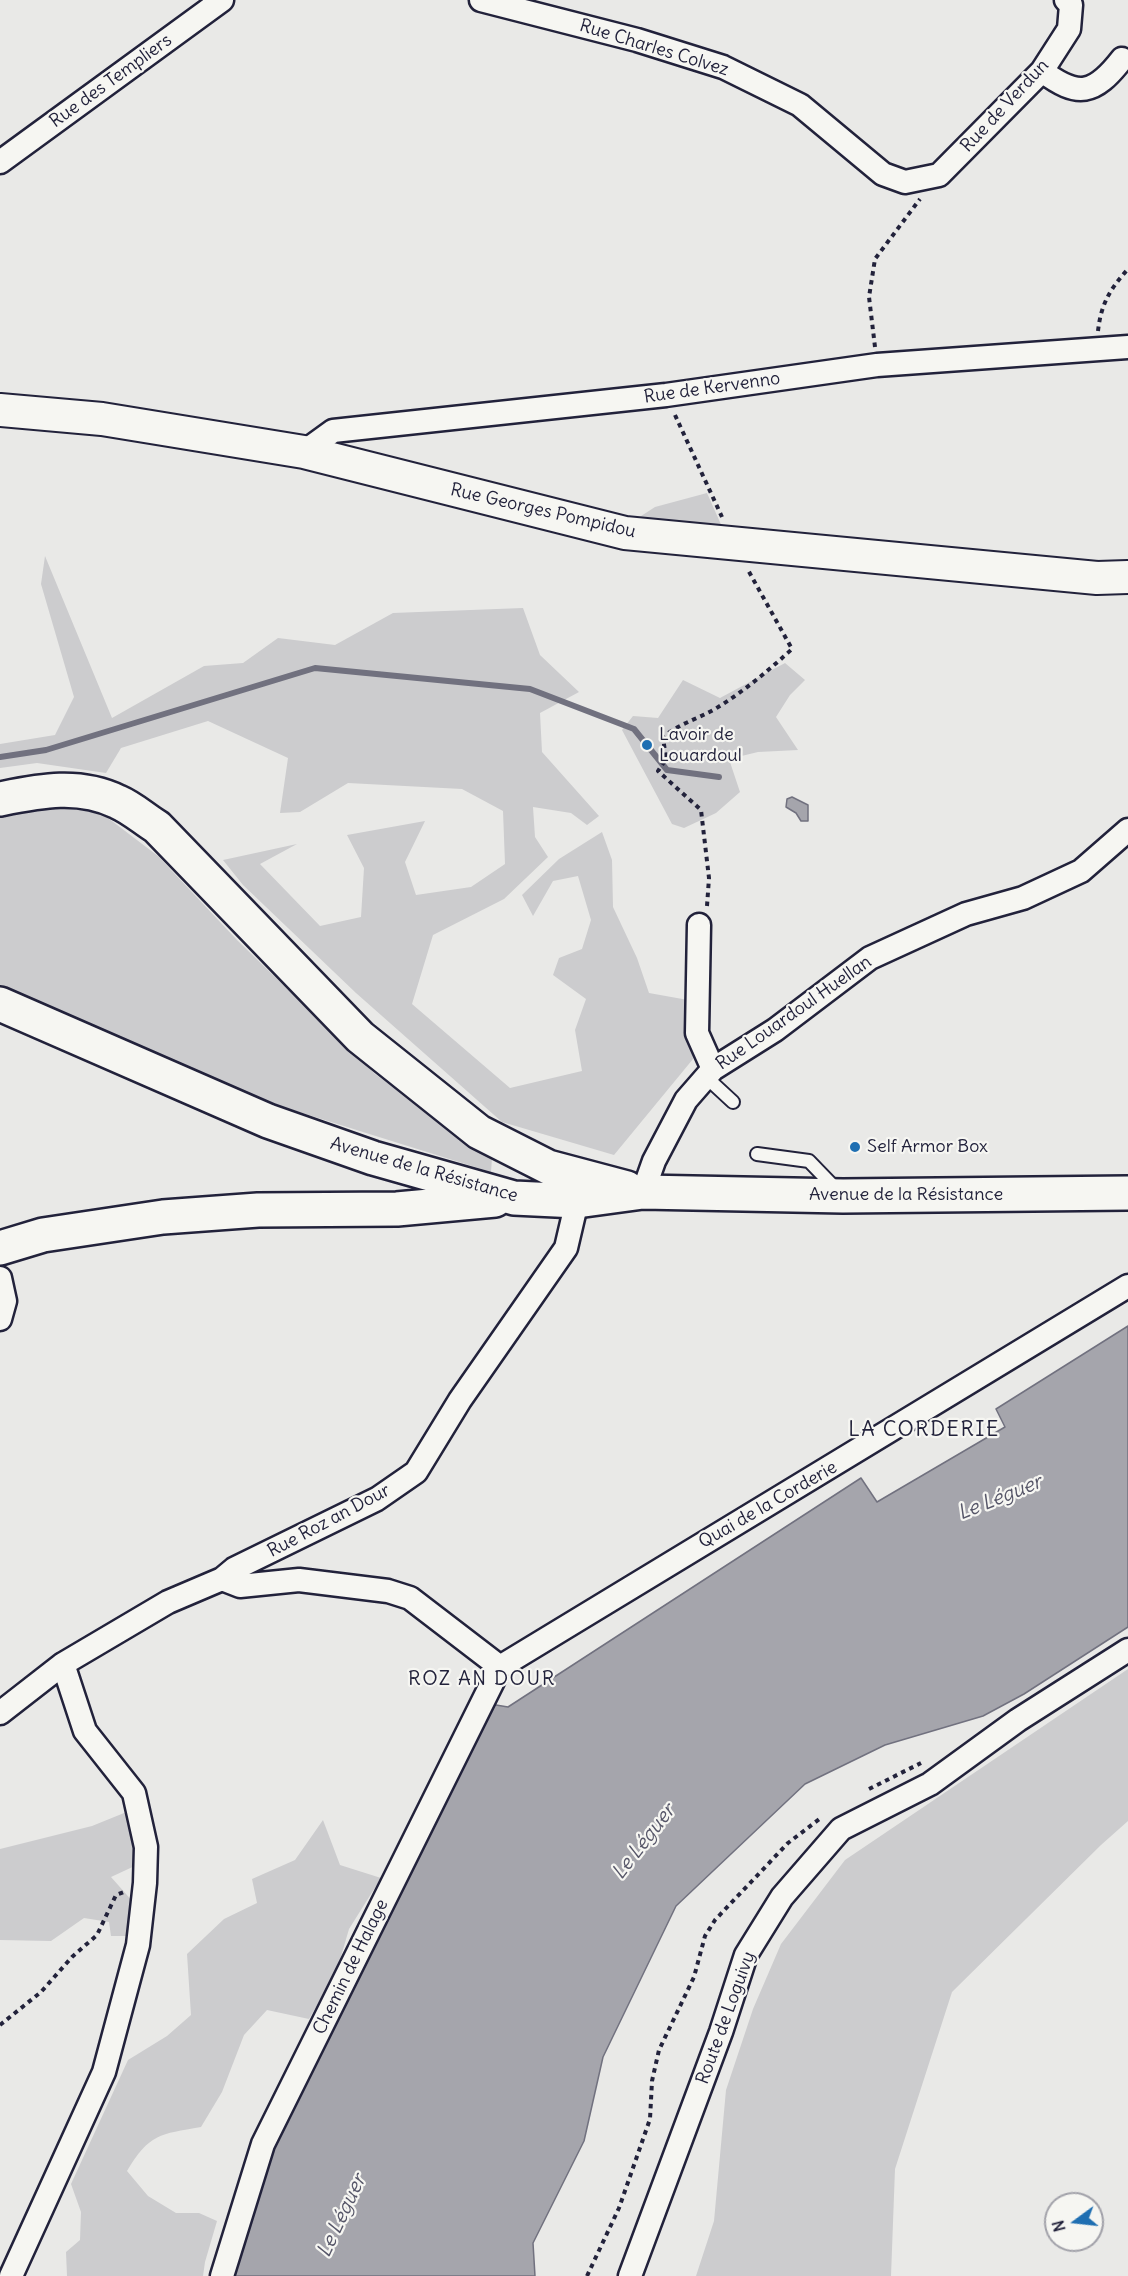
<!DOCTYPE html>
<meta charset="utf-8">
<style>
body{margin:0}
#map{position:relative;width:1128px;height:2276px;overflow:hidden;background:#e9e9e7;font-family:Delius,sans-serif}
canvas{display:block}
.north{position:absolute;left:1044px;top:2192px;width:60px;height:60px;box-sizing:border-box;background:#f6f6f2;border:2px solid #a1a1a9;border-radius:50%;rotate:255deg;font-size:16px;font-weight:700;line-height:24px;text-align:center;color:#22223b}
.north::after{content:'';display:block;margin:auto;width:21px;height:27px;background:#1f6fb2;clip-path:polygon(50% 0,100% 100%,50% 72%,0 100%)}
</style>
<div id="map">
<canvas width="1128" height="2276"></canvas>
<div class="north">N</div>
</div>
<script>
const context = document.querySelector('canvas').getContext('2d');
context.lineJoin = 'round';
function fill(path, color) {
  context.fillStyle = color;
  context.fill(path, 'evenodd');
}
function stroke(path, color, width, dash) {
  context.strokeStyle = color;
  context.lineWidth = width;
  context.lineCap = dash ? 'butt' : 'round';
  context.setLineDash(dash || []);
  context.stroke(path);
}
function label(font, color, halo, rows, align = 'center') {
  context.font = font + ' Delius,sans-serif';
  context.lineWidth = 4.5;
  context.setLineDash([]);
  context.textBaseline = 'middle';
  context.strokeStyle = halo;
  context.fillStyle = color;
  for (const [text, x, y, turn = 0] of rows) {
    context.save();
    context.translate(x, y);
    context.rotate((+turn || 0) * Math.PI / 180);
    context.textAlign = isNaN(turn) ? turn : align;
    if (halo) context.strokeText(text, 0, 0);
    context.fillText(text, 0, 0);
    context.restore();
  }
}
fill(new Path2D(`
 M 707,493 L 723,529 L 638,518 L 655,507 Z
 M 45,556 L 112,718 L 204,666 L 243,663 L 278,638 L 335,645 L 393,613 L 523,608 L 540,655 L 579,692 L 540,713 L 542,752 L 599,816 L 587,825 L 571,813 L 533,807 L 535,837 L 548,857 L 504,899 L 433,935 L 412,1004 L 510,1088 L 582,1071 L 575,1030 L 586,999 L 553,975 L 559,958 L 582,949 L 591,920 L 578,876 L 553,881 L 533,916 L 522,895 L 559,859 L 602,832 L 612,860 L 613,907 L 637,958 L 649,993 L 688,1000 L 693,1059 L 614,1155 L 502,1122 L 356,993 L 243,885 L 223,860 L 297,844 L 260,864 L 320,926 L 361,917 L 364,868 L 347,835 L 425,821 L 405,862 L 416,895 L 471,887 L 505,864 L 503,811 L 462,789 L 348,783 L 300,812 L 280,813 L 288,758 L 208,721 L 121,748 L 106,773 L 37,763 L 0,768 L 0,744 L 55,735 L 74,697 L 41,584 Z
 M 785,663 L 805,680 L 790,695 L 776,717 L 798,750 L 758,752 L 729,759 L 740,792 L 716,813 L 684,828 L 672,824 L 622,730 L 633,716 L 658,718 L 683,680 L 720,698 Z
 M 59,805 L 104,815 L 158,856 L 237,940 L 375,1074 L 492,1158 L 491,1172 L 251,1097 L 0,986 L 0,816 Z
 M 1128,1669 L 1128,1821 L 1101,1845 L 952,1992 L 895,2169 L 891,2276 L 696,2276 L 714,2221 L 726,2090 L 753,2009 L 781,1944 L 845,1860 Z
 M 129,1811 L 139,1864 L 111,1877 L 134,1903 L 129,1936 L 111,1936 L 109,1922 L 84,1918 L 51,1941 L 0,1940 L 0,1849 L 92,1826 Z
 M 323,1820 L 340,1865 L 381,1878 L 349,1929 L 337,1970 L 309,2019 L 267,2010 L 244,2035 L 222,2092 L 201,2127 C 160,2134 149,2134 127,2171 L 148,2196 L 176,2213 L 199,2213 L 217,2221 L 205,2262 L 203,2276 L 67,2276 L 66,2252 L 80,2240 L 81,2212 L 71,2184 L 128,2060 L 167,2036 L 191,2015 L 187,1954 L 224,1919 L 257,1903 L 252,1879 L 295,1860 Z`), '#ccccce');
const water = new Path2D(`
 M 792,797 L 808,805 L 808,821 L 801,821 L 796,813 L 786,807 L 787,799 Z
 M 1128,1326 L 1128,1627 L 1024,1694 L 983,1716 L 885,1745 L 805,1784 L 676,1906 L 603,2057 L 584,2141 L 533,2243 L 535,2276 L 232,2276 L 254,2191 L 298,2095 L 490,1704 L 508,1707 L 861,1478 L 877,1502 L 1005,1427 L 996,1409 Z`);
fill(water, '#a5a5ac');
stroke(water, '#71717f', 1.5);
stroke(new Path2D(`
 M 0,757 L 46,750 L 315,668 L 530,689 L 634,729 L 667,770 L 719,777`), '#71717f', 6);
const lane = new Path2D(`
 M 706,1077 L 733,1102
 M 757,1154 L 809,1161 L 838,1191`);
const street = new Path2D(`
 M 481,0 L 637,40 L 723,67 L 800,105 L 883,174 L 905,182 L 939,175 L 1042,71 L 1069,29 L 1071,5 L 1066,0
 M 1042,71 C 1078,98 1094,95 1122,59
 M 0,162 L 222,0
 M 304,452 L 333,431 L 666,395 L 877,365 L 1128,347
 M 699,925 L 697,1033 L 713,1069
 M 643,1192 L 654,1161 L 686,1100 L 713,1069 L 775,1030 L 870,958 L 966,914 L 1023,898 L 1081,871 L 1128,830
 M 0,1278 L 5,1301 L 0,1319
 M 222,1579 L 240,1586 L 299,1580 L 388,1591 L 410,1598 L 500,1667
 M 500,1667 L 1128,1286
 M 0,1713 L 63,1664 L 168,1602 L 222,1579 L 234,1569 L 377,1499 L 416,1472 L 460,1400 L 566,1248 L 577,1201
 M 11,2276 L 104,2072 L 138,1945 L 145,1883 L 146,1847 L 134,1793 L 85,1731 L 63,1664
 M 222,2276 L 263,2144 L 500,1667
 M 630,2276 L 721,2032 L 746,1955 L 782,1897 L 841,1829 L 930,1784 L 1018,1720 L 1128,1650`);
const secondary = new Path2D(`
 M 0,410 L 102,419 L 304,452 L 625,533 L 1097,578 L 1128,577`);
const primary = new Path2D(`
 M 0,799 C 40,791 79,783 118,802 C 132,808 144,819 157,827 L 360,1037 L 479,1132 L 548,1167 L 627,1188
 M 0,1004 L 268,1121 L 373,1158 L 514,1198 L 577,1201 L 643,1192 L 843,1196 L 1128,1193
 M 0,1248 L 43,1235 L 163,1217 L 258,1210 L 397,1209 L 495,1200`);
stroke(lane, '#22223b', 16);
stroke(street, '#22223b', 27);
stroke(secondary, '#22223b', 36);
stroke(primary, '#22223b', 38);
stroke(new Path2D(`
 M 1098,331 C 1101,304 1110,289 1128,269
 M 875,347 L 869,297 L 875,259 L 920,199
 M 675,415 L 722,517
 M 707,906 L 709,878 L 701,810 L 658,771 L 666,759 L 663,737 C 679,724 697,719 715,709 C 743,692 768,671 792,649 L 748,570
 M 869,1789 L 921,1763
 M 0,2025 L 41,1992 L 72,1957 L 97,1935 L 116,1895 L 124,1892
 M 587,2276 L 619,2208 L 650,2119 L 652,2081 L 659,2050 L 694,1977 L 705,1936 L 715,1920 L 788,1843 L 822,1817`), '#22223b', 4, [4.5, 4.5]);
stroke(lane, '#f6f6f2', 12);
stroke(street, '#f6f6f2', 22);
stroke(secondary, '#f6f6f2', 32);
stroke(primary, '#f6f6f2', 33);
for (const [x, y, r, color] of [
 [647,745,6,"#1f6fb2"],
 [855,1147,6,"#1f6fb2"]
]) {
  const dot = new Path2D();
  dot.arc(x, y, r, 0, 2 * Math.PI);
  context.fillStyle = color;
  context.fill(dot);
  stroke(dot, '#f6f6f2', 2);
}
label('18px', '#22223b', '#f6f6f2', [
 ["Rue Charles Colvez",654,48,17],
 ["Rue des Templiers",111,81,-36],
 ["Rue de Verdun",1005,106,-47],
 ["Rue de Kervenno",712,388,-8],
 ["Rue Georges Pompidou",543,511,13],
 ["Rue Louardoul Huellan",794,1013,-35],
 ["Avenue de la Résistance",424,1170,16],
 ["Avenue de la Résistance",906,1195],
 ["Quai de la Corderie",768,1505,-30],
 ["Rue Roz an Dour",329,1521,-28],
 ["Chemin de Halage",351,1967,-64],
 ["Route de Loguivy",726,2018,-70]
]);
label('18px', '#22223b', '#f6f6f2', [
 ["Lavoir de",659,735],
 ["Louardoul",659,756],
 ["Self Armor Box",867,1147]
], 'left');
label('italic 20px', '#565668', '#f6f6f2', [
 ["Le Léguer",1000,1498,-22],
 ["Le Léguer",644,1842,-52],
 ["Le Léguer",342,2216,-65]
]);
context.letterSpacing = '1.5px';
label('20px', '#22223b', '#f6f6f2', [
 ["ROZ AN DOUR",482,1679]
]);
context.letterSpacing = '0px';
context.letterSpacing = '1.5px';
label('21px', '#22223b', '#f6f6f2', [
 ["LA CORDERIE",924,1430]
]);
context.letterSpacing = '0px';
</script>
